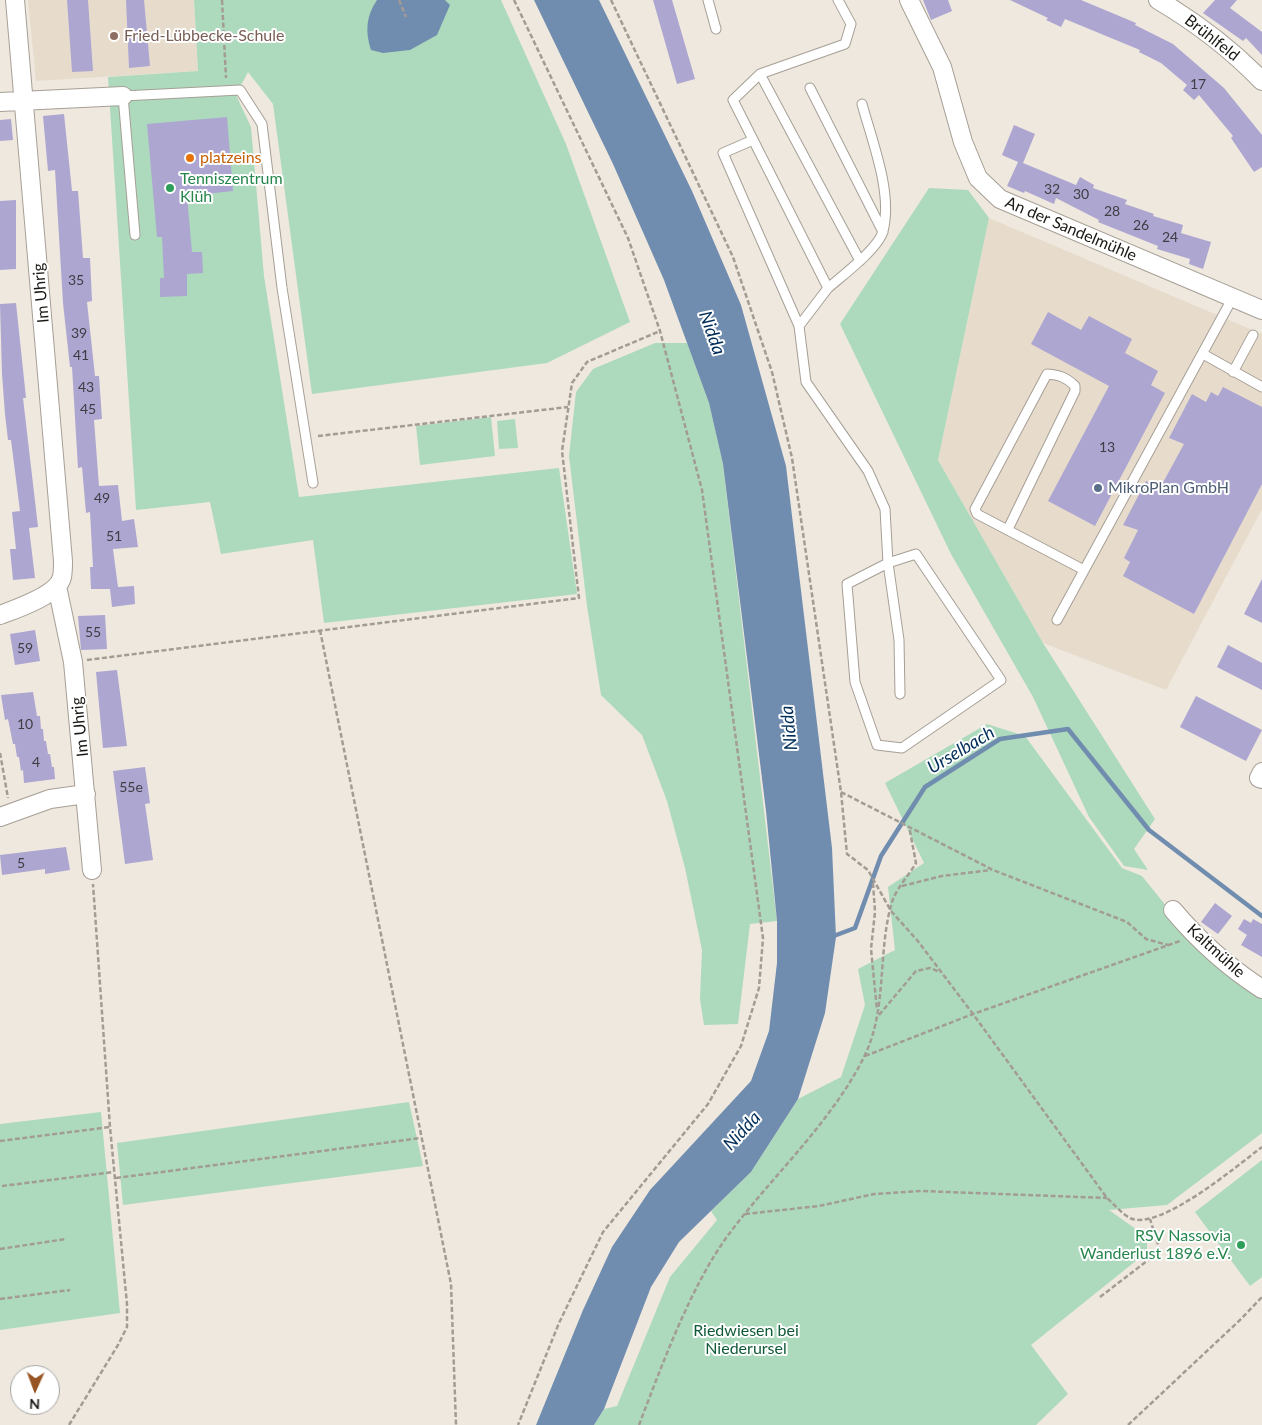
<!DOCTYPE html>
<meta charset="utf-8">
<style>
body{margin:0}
#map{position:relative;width:1262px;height:1425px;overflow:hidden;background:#efe8de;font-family:Lato,sans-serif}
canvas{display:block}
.north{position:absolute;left:10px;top:1365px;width:50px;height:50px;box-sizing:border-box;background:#fff;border:1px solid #a3a3a1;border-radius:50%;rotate:182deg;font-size:14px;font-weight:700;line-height:20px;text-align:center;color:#1a1814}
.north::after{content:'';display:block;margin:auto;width:18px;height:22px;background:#975523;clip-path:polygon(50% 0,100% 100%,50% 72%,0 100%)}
</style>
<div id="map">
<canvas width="1262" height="1425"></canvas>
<div class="north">N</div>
</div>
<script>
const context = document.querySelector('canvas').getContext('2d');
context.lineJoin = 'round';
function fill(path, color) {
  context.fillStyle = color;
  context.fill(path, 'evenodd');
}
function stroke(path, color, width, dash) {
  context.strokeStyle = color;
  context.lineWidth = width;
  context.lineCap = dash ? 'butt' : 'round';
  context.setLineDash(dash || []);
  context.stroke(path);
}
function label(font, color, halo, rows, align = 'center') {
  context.font = font + ' Lato,sans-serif';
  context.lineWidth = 4;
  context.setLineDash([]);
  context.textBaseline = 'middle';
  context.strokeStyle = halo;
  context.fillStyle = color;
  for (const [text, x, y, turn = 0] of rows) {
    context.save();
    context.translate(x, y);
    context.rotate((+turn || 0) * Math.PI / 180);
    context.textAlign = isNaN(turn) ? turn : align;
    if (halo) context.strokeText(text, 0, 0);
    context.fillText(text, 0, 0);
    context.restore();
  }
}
fill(new Path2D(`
 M 28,0 L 194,0 L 198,71 L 36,81 Z
 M 989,218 L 1262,334 L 1262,509 L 1166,690 L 1043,643 L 938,460 Z`), '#e7dccc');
fill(new Path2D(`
 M 194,0 L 501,0 L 566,144 L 630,322 L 547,363 L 312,394 L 273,104 L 248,72 L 236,95 L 251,127 L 264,276 L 299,497 L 559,468 L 577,594 L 324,623 L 313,540 L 221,554 L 210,502 L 136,510 L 108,77 L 198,71 Z
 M 929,188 L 968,190 L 989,218 L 938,460 L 1043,643 L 1155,819 L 1134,849 L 1148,870 L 1124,866 L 1089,817 L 1033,697 L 951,554 L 840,324 Z
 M 655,343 L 687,343 L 709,403 L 723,464 L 777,921 L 750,924 L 738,1024 L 704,1025 L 700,999 L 702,950 L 685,868 L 667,801 L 642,735 L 601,695 L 587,606 L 569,456 L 576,392 L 593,369 Z
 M 491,417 L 495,456 L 420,465 L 416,426 Z
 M 515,419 L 518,448 L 499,449 L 497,421 Z
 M 987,724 L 1025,736 L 1122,868 L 1142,876 L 1204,953 L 1262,993 L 1262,1133 L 1167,1205 L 1109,1210 L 1147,1237 L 1147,1252 L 1031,1345 L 1068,1394 L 1036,1425 L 594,1425 L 604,1409 L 617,1406 L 670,1277 L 717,1220 L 711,1211 L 751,1172 L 798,1099 L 841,1077 L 865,1005 L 858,969 L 895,950 L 888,887 L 924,863 L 885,783 Z
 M 409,1102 L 423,1166 L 123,1205 L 117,1143 Z
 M 101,1112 L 120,1313 L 0,1330 L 0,1124 Z
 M 1262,1160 L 1262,1277 L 1250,1286 L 1195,1212 Z`), '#addabd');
fill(new Path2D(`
 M 377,0 L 445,0 L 450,5 L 437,35 L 410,50 L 383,53 L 371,50 C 365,32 366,16 377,0 Z
 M 534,0 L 599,0 L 692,191 L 741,305 L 786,466 L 832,848 L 836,937 L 825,1013 L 798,1099 L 751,1172 L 679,1242 L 651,1287 L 604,1409 L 594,1425 L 536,1425 L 583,1310 L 612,1247 L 650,1190 L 751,1081 L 769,1031 L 777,963 L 777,921 L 766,811 L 723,464 L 709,403 L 664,280 L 613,164 Z`), '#708daf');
stroke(new Path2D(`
 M 831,937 L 855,928 L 881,856 L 925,787 L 1000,739 L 1068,729 L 1149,830 L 1262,916`), '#708daf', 4.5);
fill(new Path2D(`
 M 67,0 L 88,0 L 93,71 L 72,72 Z
 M 126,0 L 144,0 L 150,66 L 129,68 Z
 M 653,0 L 672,0 L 695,79 L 677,84 Z
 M 923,0 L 948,0 L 952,11 L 931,20 Z
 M 1010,0 L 1081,0 L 1136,23 L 1135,25 L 1173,44 L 1224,88 L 1262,135 L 1262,167 L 1254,172 L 1231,138 L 1233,136 L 1199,95 L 1194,100 L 1183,90 L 1187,85 L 1161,63 L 1139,52 L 1140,50 L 1065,19 L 1061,27 L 1046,20 L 1048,18 Z
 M 1215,0 L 1237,0 L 1230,8 L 1262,32 L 1262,55 L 1246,38 L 1243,41 L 1203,13 Z
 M 64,114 L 72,191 L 78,191 L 83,258 L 90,258 L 92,301 L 87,302 L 95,376 L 99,376 L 102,419 L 94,420 L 99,486 L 118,485 L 122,521 L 134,519 L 138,547 L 113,549 L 118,587 L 134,586 L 135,604 L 112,607 L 110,589 L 91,589 L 90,567 L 93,567 L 90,512 L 86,513 L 82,467 L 78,468 L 72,367 L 70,367 L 63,303 L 55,170 L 48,171 L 43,116 Z
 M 227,117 L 233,191 L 187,196 L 192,252 L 202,252 L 203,273 L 187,274 L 187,296 L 160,297 L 160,278 L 164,278 L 162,237 L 157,237 L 147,124 Z
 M 11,119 L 13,140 L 0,141 L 0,120 Z
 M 1014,125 L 1035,134 L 1023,163 L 1076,185 L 1080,177 L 1094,185 L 1093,188 L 1127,200 L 1125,204 L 1154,214 L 1153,216 L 1183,225 L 1181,233 L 1211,242 L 1203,269 L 1189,264 L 1190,259 L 1157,249 L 1158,246 L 1098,222 L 1099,220 L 1056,198 L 1054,204 L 1025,191 L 1024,193 L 1007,186 L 1018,162 L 1002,155 Z
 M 16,200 L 16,269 L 0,270 L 0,201 Z
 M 16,303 L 26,398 L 23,398 L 38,527 L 29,528 L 35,578 L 13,580 L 10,549 L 16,549 L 12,512 L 20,511 L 11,440 L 8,440 L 5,414 L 2,374 L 0,304 Z
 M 1048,312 L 1081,330 L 1089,316 L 1132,339 L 1125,353 L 1158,371 L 1151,385 L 1165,393 L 1095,526 L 1048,501 L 1109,386 L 1031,344 Z
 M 1223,387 L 1262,407 L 1262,484 L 1194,614 L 1123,576 L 1130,562 L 1124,558 L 1138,530 L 1123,525 L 1146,481 L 1160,488 L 1184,444 L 1169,438 L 1192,394 L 1206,402 L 1211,392 L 1218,396 Z
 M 1262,579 L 1262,623 L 1244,614 Z
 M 105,615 L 107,649 L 81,650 L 78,616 Z
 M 35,630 L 40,661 L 15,665 L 10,634 Z
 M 1228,645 L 1262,663 L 1262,690 L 1217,667 Z
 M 117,670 L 127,746 L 103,748 L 96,672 Z
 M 33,692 L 37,716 L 40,716 L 41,729 L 43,729 L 44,741 L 46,741 L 48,754 L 50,754 L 52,767 L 54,767 L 55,779 L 24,783 L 23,770 L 21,771 L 19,757 L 17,757 L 15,744 L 13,744 L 8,719 L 5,720 L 1,695 Z
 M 1196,696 L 1262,730 L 1246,761 L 1180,727 Z
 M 145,767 L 150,803 L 145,804 L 153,860 L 125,864 L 113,771 Z
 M 66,847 L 70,870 L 45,874 L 45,869 L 2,875 L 0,855 Z
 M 1215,903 L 1232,916 L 1218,934 L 1201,922 Z
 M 1244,919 L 1251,923 L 1253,919 L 1262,924 L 1262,957 L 1241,945 L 1247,935 L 1238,929 Z`), '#ada6d1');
const service = new Path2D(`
 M 708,0 L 716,29
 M 838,0 L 851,24 L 845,44 L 760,74 L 733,100 L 828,288 L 799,326 L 806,382 L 868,471 L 885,509 L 888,563 L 899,640 L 900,694
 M 760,74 L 860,261
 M 810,88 L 883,232
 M 753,140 L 723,153 L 799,326
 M 135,235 L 123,96 L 240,90 L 262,124 L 282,288 L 313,483
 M 828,288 C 842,276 879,248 883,231 C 893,193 872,141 862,104
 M 1203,354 L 1262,387
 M 1233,372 L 1253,335
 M 1008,529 L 1075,391 L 1075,386 C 1066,377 1059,375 1047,374 L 975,509 L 977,514 L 1084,570
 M 916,554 L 1001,680 L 902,748 L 877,745 L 855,682 L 847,584 L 888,563 Z
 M 1057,620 L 1232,299`);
const minor = new Path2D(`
 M 909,0 L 942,67 L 963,142 L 978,178 L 1000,199 L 1262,310
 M 1158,0 C 1197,23 1231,49 1262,81
 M 0,102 L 123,96
 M 57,586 L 73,662 L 92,870
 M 0,615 C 16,609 58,595 62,577 C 63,572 63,566 63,561 L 15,0
 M 1262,772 L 1259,778 L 1262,779
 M 0,817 L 50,799 L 86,794
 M 1173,910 C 1199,941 1228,967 1262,989`);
stroke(service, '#a69f96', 11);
stroke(minor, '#a69f96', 20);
stroke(new Path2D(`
 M 222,0 L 226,78
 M 399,0 L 406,17
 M 514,0 L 628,238 L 660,331 L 702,490 L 763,938 L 759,988 L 741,1046 L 708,1104 L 603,1232 L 559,1323 L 518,1425
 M 611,0 L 733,257 L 772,372 L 792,458 L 841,792 L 847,854 L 868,870 L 891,911 L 917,940 L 973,1014 L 1107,1198 C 1114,1204 1122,1214 1130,1218 C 1159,1232 1238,1165 1262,1147
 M 318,436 L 568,407
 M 320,630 L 451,1284 L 456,1425
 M 87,660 L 579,598 L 562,451 L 572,383 L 587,362 L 660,331
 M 0,753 L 8,798
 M 841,792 L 993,870 L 1127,922 L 1146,939 L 1168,945
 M 873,883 L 875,912 L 871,949 L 877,1010
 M 902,886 L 942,876 L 991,870
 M 879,1015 L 916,971 L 930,968 L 940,972
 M 865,1056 L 973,1014 L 1180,941
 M 0,1141 L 110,1127
 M 116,1178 L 421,1138
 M 2,1186 L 114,1172
 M 745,1214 L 819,1206 L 874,1194 L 921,1191 L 1107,1198
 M 0,1249 L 66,1239
 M 1100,1297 L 1160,1251 L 1150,1219
 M 0,1299 L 70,1290
 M 69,1425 L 118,1345 L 127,1327 L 127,1304 L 110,1127 L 93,884
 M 639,1425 C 662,1365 691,1285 729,1234 C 773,1175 831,1123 864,1057 C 888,1009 877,952 892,902 C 896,889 909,875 916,863 L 909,826
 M 1128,1425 L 1240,1320 L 1262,1297`), '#a29c95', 2.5, [5, 2.5]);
stroke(service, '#fff', 9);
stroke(minor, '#fff', 18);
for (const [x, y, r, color] of [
 [114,36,5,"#8d6e63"],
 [190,158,5,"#e8710a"],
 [170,188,5,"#2e9e5b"],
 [1098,488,5,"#5c6f8a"],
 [1241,1245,5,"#2e9e5b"]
]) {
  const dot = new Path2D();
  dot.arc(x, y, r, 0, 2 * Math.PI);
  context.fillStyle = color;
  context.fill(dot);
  stroke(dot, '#fff', 2);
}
label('14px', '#3f3c43', null, [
 ["17",1198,84],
 ["32",1052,189],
 ["30",1081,194],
 ["28",1112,211],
 ["26",1141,225],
 ["24",1170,237],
 ["35",76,280],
 ["39",79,333],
 ["41",81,355],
 ["43",86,387],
 ["45",88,409],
 ["13",1107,447],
 ["49",102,498],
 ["51",114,536],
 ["55",93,632],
 ["59",25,648],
 ["10",25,724],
 ["4",36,762],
 ["55e",131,787],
 ["5",21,863]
]);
label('16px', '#785e54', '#fff', [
 ["Fried-Lübbecke-Schule",124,36]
], 'left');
label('16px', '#1a1814', '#fff', [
 ["Brühlfeld",1212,38,38],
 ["An der Sandelmühle",1071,229,23],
 ["Im Uhrig",41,293,-95],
 ["Im Uhrig",80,727,-96],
 ["Kaltmühle",1216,951,42]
]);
label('16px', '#c56008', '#fff', [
 ["platzeins",200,158]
], 'left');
label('16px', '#27864d', '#fff', [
 ["Tenniszentrum",180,179],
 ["Klüh",180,197],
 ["RSV Nassovia",1231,1236,"right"],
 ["Wanderlust 1896 e.V.",1231,1254,"right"]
], 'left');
label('16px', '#4e5e75', '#fff', [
 ["MikroPlan GmbH",1108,488]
], 'left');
label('16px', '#0f5a37', '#fff', [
 ["Riedwiesen bei",746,1331],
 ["Niederursel",746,1349]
]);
label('italic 18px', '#002e59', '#fff', [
 ["Nidda",712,333,70],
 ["Nidda",789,728,-96],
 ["Urselbach",961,750,-31],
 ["Nidda",742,1131,-47]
]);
</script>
